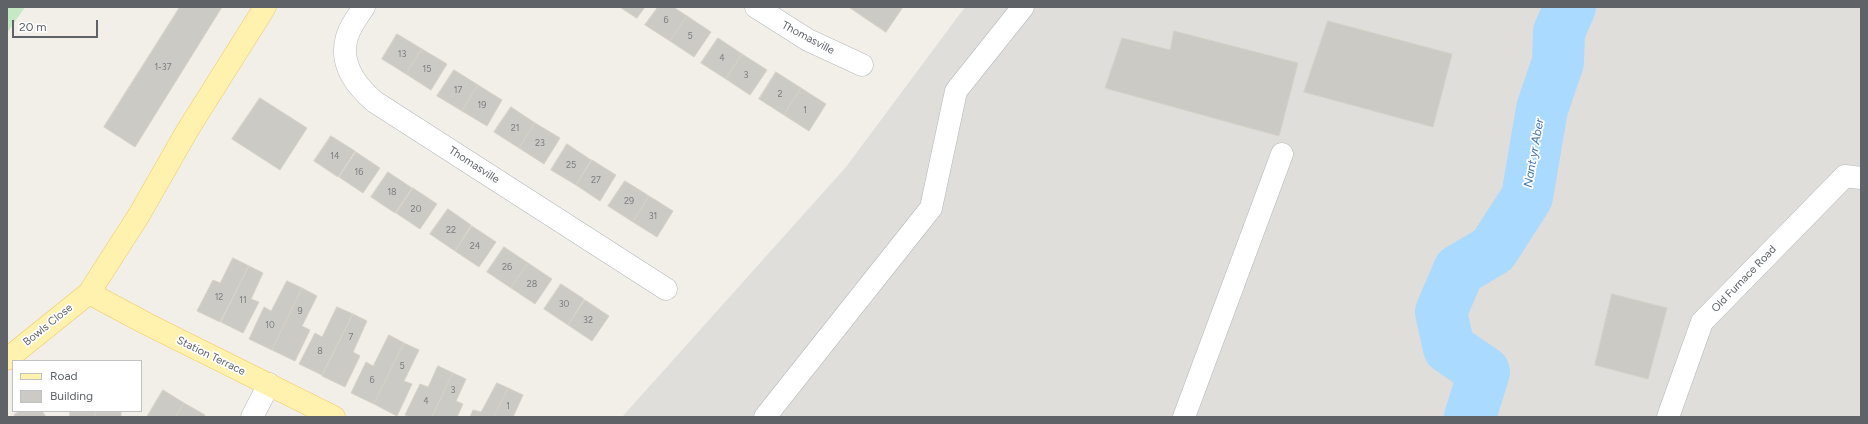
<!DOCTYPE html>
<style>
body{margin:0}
#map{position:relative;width:1868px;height:424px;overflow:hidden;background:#f1efe8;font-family:Figtree,sans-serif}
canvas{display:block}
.frame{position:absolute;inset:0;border:8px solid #5f6368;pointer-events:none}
.legend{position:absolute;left:12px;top:360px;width:130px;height:52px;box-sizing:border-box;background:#fff;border:1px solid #bfc1c3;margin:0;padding:5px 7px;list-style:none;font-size:12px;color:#5f6368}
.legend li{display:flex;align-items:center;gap:8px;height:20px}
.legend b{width:20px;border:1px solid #bfc1c3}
.scale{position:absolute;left:12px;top:20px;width:86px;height:18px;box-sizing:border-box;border:2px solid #5f6368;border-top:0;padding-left:5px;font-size:12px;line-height:14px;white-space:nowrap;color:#5f6368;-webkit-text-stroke:3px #fff;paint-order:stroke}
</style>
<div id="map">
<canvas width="1868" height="424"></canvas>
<div class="frame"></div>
<ul class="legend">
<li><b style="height:5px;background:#fff2af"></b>Road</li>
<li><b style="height:11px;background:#cccac5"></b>Building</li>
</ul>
<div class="scale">20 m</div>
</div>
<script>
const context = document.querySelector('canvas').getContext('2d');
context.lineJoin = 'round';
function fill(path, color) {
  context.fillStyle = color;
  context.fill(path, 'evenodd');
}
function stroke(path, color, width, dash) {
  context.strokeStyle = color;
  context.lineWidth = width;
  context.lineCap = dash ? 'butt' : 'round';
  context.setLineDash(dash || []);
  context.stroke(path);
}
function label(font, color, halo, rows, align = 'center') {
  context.font = font + ' Figtree,sans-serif';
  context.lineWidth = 3.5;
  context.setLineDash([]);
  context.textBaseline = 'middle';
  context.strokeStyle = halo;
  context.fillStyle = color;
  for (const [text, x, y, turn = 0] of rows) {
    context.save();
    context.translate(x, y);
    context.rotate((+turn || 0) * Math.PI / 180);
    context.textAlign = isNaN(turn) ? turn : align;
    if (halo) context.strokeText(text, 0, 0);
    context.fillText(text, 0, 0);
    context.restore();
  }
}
fill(new Path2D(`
 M 965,7 L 1861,7 L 1861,417 L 622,417 L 846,167 Z`), '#e0deda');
fill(new Path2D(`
 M 7,7 L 25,7 L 7,33 Z`), '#c5e8c5');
stroke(new Path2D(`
 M 1470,417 L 1484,372 L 1449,348 L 1441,312 L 1459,270 L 1493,250 L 1527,197 L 1542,109 L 1558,62 L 1559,32 L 1570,7`), '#aadaff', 52);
const building = new Path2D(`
 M 180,7 L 222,7 L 135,147 L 104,127 Z
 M 620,7 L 645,7 L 637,18 Z
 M 658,7 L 673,7 L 687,16 L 670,41 L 645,25 Z
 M 849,7 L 903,7 L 886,32 Z
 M 687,16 L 711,32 L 694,57 L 670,41 Z
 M 1328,21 L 1452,54 L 1433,127 L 1304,92 Z
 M 1174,31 L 1298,63 L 1279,136 L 1105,88 L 1122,38 L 1170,50 Z
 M 397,34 L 422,49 L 406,74 L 382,59 Z
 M 718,38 L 742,54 L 726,79 L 701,63 Z
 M 422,49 L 447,64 L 431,90 L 406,74 Z
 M 742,54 L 767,70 L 750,95 L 726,79 Z
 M 454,70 L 478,85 L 462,111 L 437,96 Z
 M 776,72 L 801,88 L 784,115 L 759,99 Z
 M 478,85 L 502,100 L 487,126 L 462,111 Z
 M 801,88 L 826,104 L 809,131 L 784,115 Z
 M 260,98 L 307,128 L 280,170 L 232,139 Z
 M 511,107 L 535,123 L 519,148 L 494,132 Z
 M 535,123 L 560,138 L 544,164 L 519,148 Z
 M 331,136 L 355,151 L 338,177 L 314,161 Z
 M 567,144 L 591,160 L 576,185 L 551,170 Z
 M 356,152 L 380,168 L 363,193 L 339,177 Z
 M 592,160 L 616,175 L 600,201 L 576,185 Z
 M 388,172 L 412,188 L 395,213 L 371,197 Z
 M 625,181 L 649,196 L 633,222 L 608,206 Z
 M 413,188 L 437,204 L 420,229 L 396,213 Z
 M 649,196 L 673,211 L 657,237 L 633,222 Z
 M 448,209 L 471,225 L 455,251 L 430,234 Z
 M 472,226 L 496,242 L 479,267 L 455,251 Z
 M 504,247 L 528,263 L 511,288 L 487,272 Z
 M 233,258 L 249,266 L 220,322 L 197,311 L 213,280 L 220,283 Z
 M 528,263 L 552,279 L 535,304 L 511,288 Z
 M 249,266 L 263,273 L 251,299 L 259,302 L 243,333 L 221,322 Z
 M 287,281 L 302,288 L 272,350 L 249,339 L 264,307 L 271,311 Z
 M 561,284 L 584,299 L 568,325 L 544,309 Z
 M 302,288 L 317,296 L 302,326 L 310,330 L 295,361 L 272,350 Z
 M 1612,294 L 1667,308 L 1648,379 L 1595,365 Z
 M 585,300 L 609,316 L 592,341 L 568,325 Z
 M 337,307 L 353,314 L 322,375 L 299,364 L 315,333 L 322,337 Z
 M 353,314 L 367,321 L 353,352 L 360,356 L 345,387 L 322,376 Z
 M 389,335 L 404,343 L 374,404 L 351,393 L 366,362 L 373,366 Z
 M 404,343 L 419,350 L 404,381 L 412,384 L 397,416 L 374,404 Z
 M 438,366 L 453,373 L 432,417 L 410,417 L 405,415 L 420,384 L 428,387 Z
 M 453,373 L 466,379 L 456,401 L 463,404 L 457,417 L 432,417 Z
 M 497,383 L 508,388 L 494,417 L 470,417 L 473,410 L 481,412 Z
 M 508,388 L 523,395 L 513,417 L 494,417 Z
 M 163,390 L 184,403 L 176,417 L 147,417 Z
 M 184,403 L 205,415 L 204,417 L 176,417 Z
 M 20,411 L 42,411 L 46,417 L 15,417 L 14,415 Z
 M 70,411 L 95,411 L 96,417 L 70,417 Z
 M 95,411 L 121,411 L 121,417 L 96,417 Z`);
fill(building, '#cccac5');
stroke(building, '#d6d1c6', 1);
const minor = new Path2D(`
 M 364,7 C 358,16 350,26 347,37 C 339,64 356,86 375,102 L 666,289
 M 756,7 L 808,40 L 862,65
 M 252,417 L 269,384
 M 765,417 L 931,208 L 956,91 L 1023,7
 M 1184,417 L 1282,154
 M 1668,417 L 1702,322 L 1845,176 L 1861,178`);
const major = new Path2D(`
 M 89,293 L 147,324 L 334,417
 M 7,359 L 89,293 L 139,215 L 187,131 L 265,7`);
stroke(minor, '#b5b8bc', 23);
stroke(major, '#f2c960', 23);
stroke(minor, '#fff', 22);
stroke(major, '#fff2af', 22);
label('9px', '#7a7d7f', null, [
 ["6",666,20],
 ["5",690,36],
 ["13",402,54],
 ["4",722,58],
 ["1-37",163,67],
 ["15",427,69],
 ["3",746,75],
 ["17",458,90],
 ["2",780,94],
 ["19",482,105],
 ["1",805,110],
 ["21",515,128],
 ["23",540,143],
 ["14",335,156],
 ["25",571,165],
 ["16",359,172],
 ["27",596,180],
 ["18",392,192],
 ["29",629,201],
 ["20",416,209],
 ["31",653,216],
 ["22",451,230],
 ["24",475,246],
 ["26",507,267],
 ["28",532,284],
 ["12",219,297],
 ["11",243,300],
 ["30",564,304],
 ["9",300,311],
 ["32",588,320],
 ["10",270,325],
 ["7",351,337],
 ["8",320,351],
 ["5",402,366],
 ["6",372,380],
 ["3",453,390],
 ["4",426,401],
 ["1",508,406]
]);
label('11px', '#5f6368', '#fff', [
 ["Thomasville",808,38,28],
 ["Thomasville",474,165,33],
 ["Old Furnace Road",1744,279,-46],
 ["Bowls Close",48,325,-39],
 ["Station Terrace",211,356,26]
]);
label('italic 12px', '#4174aa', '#fff', [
 ["Nant yr Aber",1534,153,-80]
]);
</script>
